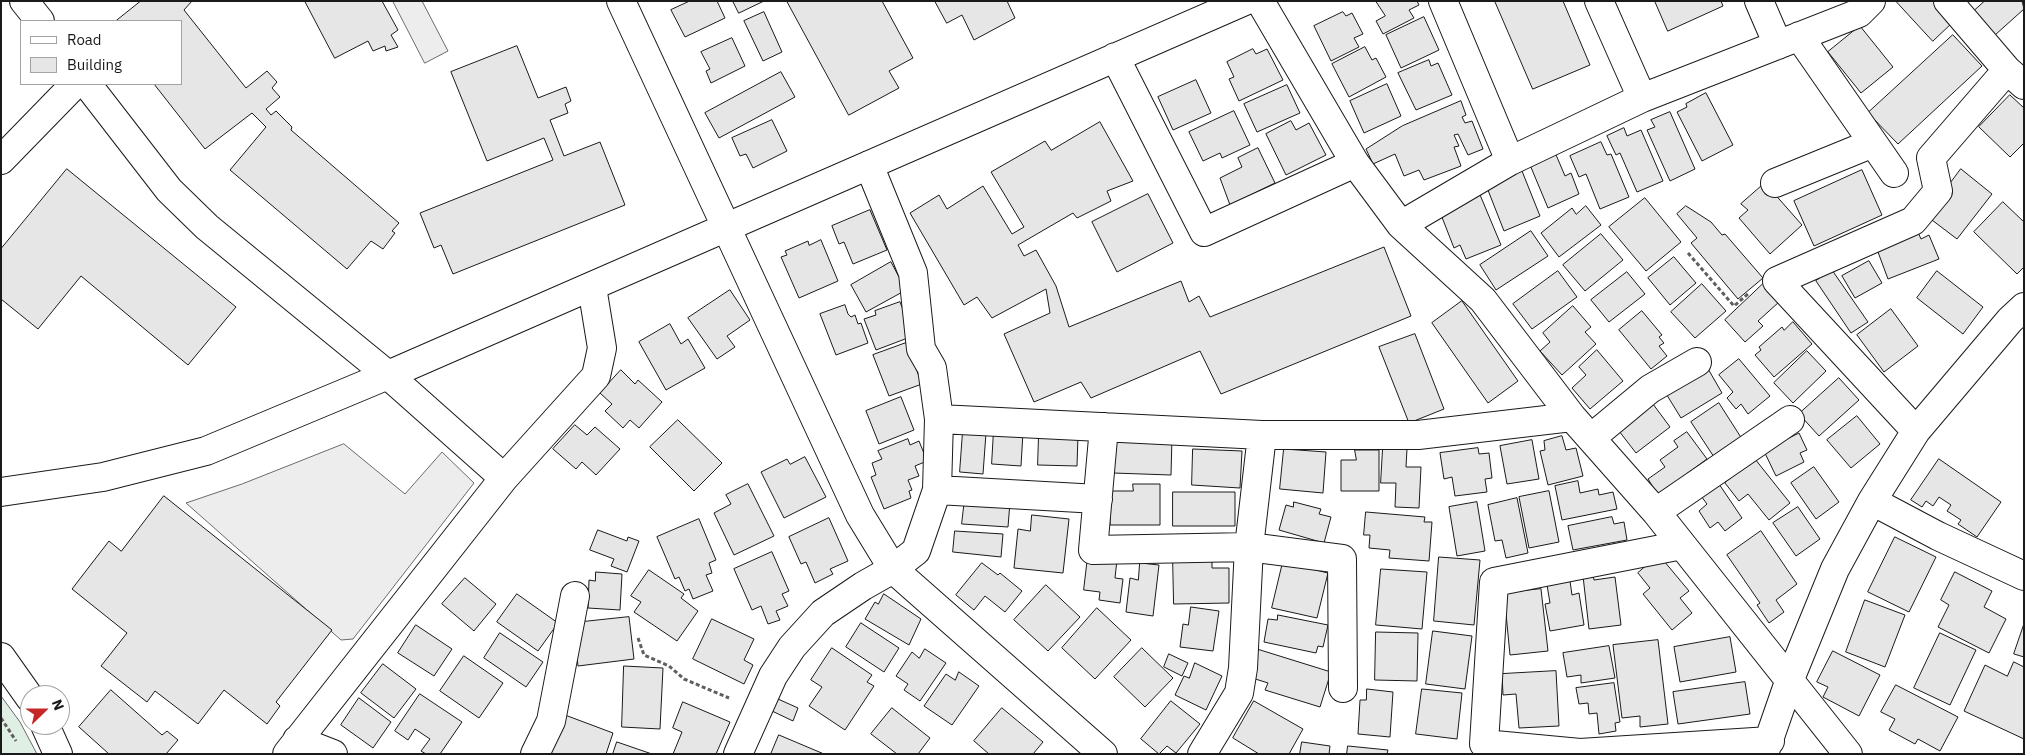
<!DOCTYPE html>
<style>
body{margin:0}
#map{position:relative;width:2025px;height:755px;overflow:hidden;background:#fff;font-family:"IBM Plex Sans",sans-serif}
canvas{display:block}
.frame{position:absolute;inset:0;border:2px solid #1a1a1a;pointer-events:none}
.legend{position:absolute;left:20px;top:20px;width:162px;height:65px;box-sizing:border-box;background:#fff;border:1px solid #a3a3a3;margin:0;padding:6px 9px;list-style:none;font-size:15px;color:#1a1a1a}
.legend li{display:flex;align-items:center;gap:10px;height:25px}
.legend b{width:25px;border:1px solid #a3a3a3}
.north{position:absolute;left:20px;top:685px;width:50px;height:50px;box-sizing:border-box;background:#fff;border:1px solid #a3a3a3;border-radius:50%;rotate:68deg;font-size:14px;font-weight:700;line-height:20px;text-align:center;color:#1a1a1a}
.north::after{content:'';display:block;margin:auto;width:18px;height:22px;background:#c62828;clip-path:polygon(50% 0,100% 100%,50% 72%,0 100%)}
</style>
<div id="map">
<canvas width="2025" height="755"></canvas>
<div class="frame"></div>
<ul class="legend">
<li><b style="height:6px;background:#fff"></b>Road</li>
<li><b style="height:14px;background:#e6e6e6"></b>Building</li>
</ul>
<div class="north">N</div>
</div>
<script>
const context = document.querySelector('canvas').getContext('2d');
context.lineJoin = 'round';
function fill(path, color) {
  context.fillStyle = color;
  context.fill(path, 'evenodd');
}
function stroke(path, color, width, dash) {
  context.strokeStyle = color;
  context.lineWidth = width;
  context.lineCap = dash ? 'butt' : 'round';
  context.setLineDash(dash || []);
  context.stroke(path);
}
const green = new Path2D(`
 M 1,696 L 20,722 L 37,754 L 1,754 Z`);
fill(green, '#e0efe3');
stroke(green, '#6a6a6a', 1);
const parking = new Path2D(`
 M 393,1 L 422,1 L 448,51 L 425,63 Z
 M 344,444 L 405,494 L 442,452 L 474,483 L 353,639 L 341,640 L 186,503 L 242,484 Z`);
fill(parking, '#ededed');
stroke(parking, '#6a6a6a', 1);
const building = new Path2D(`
 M 141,1 L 192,1 L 184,10 L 246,88 L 267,71 L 277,82 L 272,88 L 280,97 L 266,109 L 271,115 L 276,111 L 292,127 L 291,130 L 399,223 L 392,231 L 395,233 L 383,249 L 371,241 L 347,269 L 230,170 L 266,127 L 252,113 L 205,149 L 154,84 L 181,84 L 181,21 L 116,21 Z
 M 305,1 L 382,1 L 398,30 L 391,35 L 398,47 L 386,51 L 385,46 L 373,51 L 368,41 L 335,58 Z
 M 690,1 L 717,1 L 725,18 L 685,37 L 671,10 Z
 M 733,1 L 764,1 L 739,13 Z
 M 787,1 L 882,1 L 913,58 L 889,71 L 899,88 L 849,115 Z
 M 935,1 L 1007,1 L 1015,18 L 974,40 L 962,15 L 947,23 Z
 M 1376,1 L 1417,1 L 1419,5 L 1409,10 L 1414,18 L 1383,34 L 1376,21 L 1385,16 Z
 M 1495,1 L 1563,1 L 1590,65 L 1533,89 Z
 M 1655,1 L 1721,1 L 1723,6 L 1668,31 Z
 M 1896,1 L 1934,1 L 1953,22 L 1933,41 Z
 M 1985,1 L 2022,1 L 2024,9 L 1995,35 L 1974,11 Z
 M 764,12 L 782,52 L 763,61 L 744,21 Z
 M 1343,12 L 1346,16 L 1352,13 L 1363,34 L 1354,38 L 1359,47 L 1331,61 L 1314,26 Z
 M 1424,17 L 1439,50 L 1401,68 L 1386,35 Z
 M 1860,26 L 1893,67 L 1861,93 L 1828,52 Z
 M 1953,35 L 1982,66 L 1898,144 L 1868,113 Z
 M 732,38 L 745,66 L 711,83 L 706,71 L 710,69 L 701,52 Z
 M 517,46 L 538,98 L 566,87 L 571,101 L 565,104 L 568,113 L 550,120 L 564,156 L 600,142 L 625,205 L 453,274 L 441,245 L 434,248 L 420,213 L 553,160 L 544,138 L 487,161 L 451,72 Z
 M 1365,47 L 1372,60 L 1376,58 L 1386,77 L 1349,97 L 1332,64 Z
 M 1253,49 L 1256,54 L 1267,49 L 1283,80 L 1239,101 L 1229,79 L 1234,77 L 1227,62 Z
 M 1429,60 L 1431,66 L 1438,63 L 1452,95 L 1416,110 L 1398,73 Z
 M 781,72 L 795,97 L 719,138 L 705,113 Z
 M 1196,80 L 1211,113 L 1173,130 L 1158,97 Z
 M 1387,84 L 1401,116 L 1364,133 L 1350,101 Z
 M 1287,85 L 1300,113 L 1257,132 L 1244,104 Z
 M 1706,93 L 1733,145 L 1702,161 L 1677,112 L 1687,107 L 1686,104 Z
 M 2010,95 L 2024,108 L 2024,143 L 2010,157 L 1979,127 Z
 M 1461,101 L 1466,115 L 1462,117 L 1465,123 L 1472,121 L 1483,149 L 1468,155 L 1458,134 L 1454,135 L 1459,146 L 1454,147 L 1461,166 L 1424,180 L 1419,170 L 1404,176 L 1395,154 L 1373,164 L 1366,149 L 1402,126 Z
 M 1234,111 L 1250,145 L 1222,158 L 1220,153 L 1203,161 L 1189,132 Z
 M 1670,112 L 1695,169 L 1670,181 L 1647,130 L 1655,127 L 1651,120 Z
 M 772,120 L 787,151 L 753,168 L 746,154 L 740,156 L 732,138 Z
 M 1291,121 L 1296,130 L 1309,123 L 1326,155 L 1286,175 L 1266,134 Z
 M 1100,122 L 1133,181 L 1107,191 L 1111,201 L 1077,218 L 1073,213 L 1018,245 L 1024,256 L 1036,250 L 1056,286 L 1069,327 L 1181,281 L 1189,302 L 1199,296 L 1210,317 L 1384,247 L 1411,316 L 1221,394 L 1200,351 L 1091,398 L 1081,382 L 1034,402 L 1004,334 L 1050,313 L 1046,289 L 992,318 L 977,297 L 964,305 L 910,213 L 939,195 L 947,209 L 983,186 L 1012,234 L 1024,227 L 991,172 L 1045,141 L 1051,150 Z
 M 1624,128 L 1627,136 L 1641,130 L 1663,181 L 1637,192 L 1620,153 L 1616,155 L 1607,136 Z
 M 1601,142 L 1607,155 L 1611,154 L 1629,197 L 1600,209 L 1586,174 L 1579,177 L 1570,156 Z
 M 1258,148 L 1275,183 L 1230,205 L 1220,178 L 1242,167 L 1238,158 Z
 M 1554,150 L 1565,176 L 1571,173 L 1579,194 L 1548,208 L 1530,165 Z
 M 67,169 L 236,307 L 188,365 L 81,276 L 38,329 L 1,299 L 1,249 Z
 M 1961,169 L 1992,194 L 1957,239 L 1928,217 L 1942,194 Z
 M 1862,170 L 1882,215 L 1814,246 L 1794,201 Z
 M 1522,171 L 1540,216 L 1504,231 L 1486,185 Z
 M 1765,183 L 1802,225 L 1770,254 L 1739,218 L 1748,210 L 1741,204 Z
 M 1478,190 L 1501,245 L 1466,259 L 1460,245 L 1454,248 L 1438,207 Z
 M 1148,194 L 1173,243 L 1117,272 L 1092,222 Z
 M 1645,198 L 1681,242 L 1646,271 L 1609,227 Z
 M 2003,202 L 2024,222 L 2024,267 L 2017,274 L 1974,232 Z
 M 1586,206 L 1601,225 L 1559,257 L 1541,233 L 1572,208 L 1576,214 Z
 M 1686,206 L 1711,222 L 1722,235 L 1725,234 L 1763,278 L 1738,299 L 1691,243 L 1697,238 L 1677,214 Z
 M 870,210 L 887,250 L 853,264 L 844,242 L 839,244 L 832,226 Z
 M 1916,228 L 1921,239 L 1929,235 L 1939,259 L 1888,279 L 1875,244 Z
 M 1531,231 L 1548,256 L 1496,290 L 1480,265 Z
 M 1601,234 L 1623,260 L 1585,291 L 1563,265 Z
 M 821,240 L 838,281 L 799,298 L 781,257 L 787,255 L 785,251 L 808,241 L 809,245 Z
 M 1674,257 L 1696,283 L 1670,305 L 1648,278 Z
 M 1869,261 L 1882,283 L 1855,298 L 1842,276 Z
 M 891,262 L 906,290 L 866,312 L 851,285 Z
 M 1832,270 L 1868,322 L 1851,333 L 1816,281 Z
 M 1558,271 L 1577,297 L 1532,329 L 1513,304 Z
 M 1937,271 L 1983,307 L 1963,334 L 1917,298 Z
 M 1627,272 L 1645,294 L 1609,322 L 1591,300 Z
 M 1702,284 L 1726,311 L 1695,338 L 1671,312 Z
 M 1763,284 L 1779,302 L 1758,321 L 1763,326 L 1745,342 L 1725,320 Z
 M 730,290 L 750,320 L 727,336 L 735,347 L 717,359 L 688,318 Z
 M 1462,301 L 1518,381 L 1488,403 L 1432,323 Z
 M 900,302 L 913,336 L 876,350 L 864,319 L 876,315 L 875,311 Z
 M 845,305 L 848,314 L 851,317 L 855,315 L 858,324 L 861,323 L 868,343 L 836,355 L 820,314 Z
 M 1573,306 L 1591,327 L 1585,332 L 1596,344 L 1562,375 L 1540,351 L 1550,342 L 1543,333 Z
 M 1891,309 L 1918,346 L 1884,372 L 1857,335 Z
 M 1642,311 L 1662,335 L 1659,337 L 1664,343 L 1659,346 L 1667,356 L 1651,369 L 1619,330 Z
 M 1793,322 L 1812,344 L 1774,377 L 1755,355 L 1761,350 L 1759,347 L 1782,327 L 1784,330 Z
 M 670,324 L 681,344 L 688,339 L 705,368 L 666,390 L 639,342 Z
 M 1415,334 L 1444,409 L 1409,423 L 1379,347 Z
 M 906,343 L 922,384 L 889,396 L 873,355 Z
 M 1597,350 L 1623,381 L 1590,409 L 1572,388 L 1586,375 L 1579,367 Z
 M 1807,351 L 1826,371 L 1793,403 L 1774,383 Z
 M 1739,359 L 1770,396 L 1748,414 L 1741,404 L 1736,409 L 1727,398 L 1733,392 L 1719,375 Z
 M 1707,367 L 1722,393 L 1681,418 L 1665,392 Z
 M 621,370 L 635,384 L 638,380 L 662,402 L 639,428 L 630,420 L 623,428 L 605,411 L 612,404 L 600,393 Z
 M 1839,378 L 1859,400 L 1819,436 L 1799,414 Z
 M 901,397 L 914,430 L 879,444 L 866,411 Z
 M 1650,400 L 1670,427 L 1636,453 L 1619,431 Z
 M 1719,403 L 1742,439 L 1714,457 L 1691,422 Z
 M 1857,416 L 1880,444 L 1851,468 L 1827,440 Z
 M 678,420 L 722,463 L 694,491 L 650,447 Z
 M 575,425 L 587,435 L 595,427 L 620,449 L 596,475 L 582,462 L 576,469 L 553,449 Z
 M 994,429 L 1023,432 L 1021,466 L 992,464 Z
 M 963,431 L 986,433 L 983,474 L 960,472 Z
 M 1687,432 L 1707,459 L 1658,495 L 1648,479 L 1665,467 L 1660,460 L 1678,447 L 1674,441 Z
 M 1787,433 L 1789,438 L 1799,433 L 1807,450 L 1800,453 L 1804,462 L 1776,476 L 1761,445 Z
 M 1039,434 L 1078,435 L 1077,466 L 1038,465 Z
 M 1114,436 L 1172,437 L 1171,475 L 1113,473 Z
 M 1562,436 L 1566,450 L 1576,448 L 1583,476 L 1548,485 L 1540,451 L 1545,450 L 1544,441 Z
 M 908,439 L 910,445 L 919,441 L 927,461 L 915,466 L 919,476 L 908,480 L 912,490 L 909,491 L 911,498 L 884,509 L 871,477 L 876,475 L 872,463 L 882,459 L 878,451 Z
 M 1532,440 L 1539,479 L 1507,484 L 1500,446 Z
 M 1383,448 L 1407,449 L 1406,467 L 1421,467 L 1419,508 L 1395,507 L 1396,483 L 1381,483 Z
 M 1478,448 L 1479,454 L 1489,453 L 1492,478 L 1485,479 L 1487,492 L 1455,496 L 1452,477 L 1444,479 L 1440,453 Z
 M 1193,449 L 1242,451 L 1240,488 L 1192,485 Z
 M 1284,449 L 1326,452 L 1323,493 L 1280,489 Z
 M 1355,450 L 1379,450 L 1379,491 L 1341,491 L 1341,460 L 1356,460 Z
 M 805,457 L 826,497 L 784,518 L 761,472 L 787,459 L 790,464 Z
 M 1755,459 L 1790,503 L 1769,520 L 1748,494 L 1739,501 L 1725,483 Z
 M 1939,459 L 2001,502 L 1977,537 L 1958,524 L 1961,520 L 1947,511 L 1951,505 L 1939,497 L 1933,506 L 1926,501 L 1922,507 L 1911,500 Z
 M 1814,467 L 1839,502 L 1816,519 L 1791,483 Z
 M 1578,481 L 1580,493 L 1598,489 L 1599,495 L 1613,492 L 1617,509 L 1562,520 L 1555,486 Z
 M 748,484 L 774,536 L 734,555 L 714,513 L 731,504 L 726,495 Z
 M 1133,484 L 1160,484 L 1160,525 L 1110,525 L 1110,491 L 1133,491 Z
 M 1719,484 L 1742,518 L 1725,531 L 1718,522 L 1710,528 L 1699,511 L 1707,504 L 1701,496 Z
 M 1549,491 L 1559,542 L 1529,548 L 1519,497 Z
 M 1173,492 L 1235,492 L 1235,526 L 1173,526 Z
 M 164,496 L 332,630 L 276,702 L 280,706 L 267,724 L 224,690 L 198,724 L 155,691 L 147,702 L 101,666 L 127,633 L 72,589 L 109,541 L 121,551 Z
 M 965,498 L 1010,502 L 1008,527 L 962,524 Z
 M 1517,498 L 1528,553 L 1506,558 L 1502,540 L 1495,541 L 1488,505 Z
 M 1294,502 L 1321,509 L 1319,514 L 1331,517 L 1324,543 L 1279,530 L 1286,505 L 1293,507 Z
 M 1477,502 L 1485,551 L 1457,556 L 1449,507 Z
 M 1798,507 L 1820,539 L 1796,556 L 1773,523 Z
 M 1366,512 L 1425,517 L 1424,522 L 1432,522 L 1429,561 L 1389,558 L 1390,550 L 1369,548 L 1370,535 L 1364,535 Z
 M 1032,515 L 1069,519 L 1063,573 L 1014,568 L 1018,529 L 1030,531 Z
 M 1612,517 L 1614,524 L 1624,522 L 1627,540 L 1573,550 L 1568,526 Z
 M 829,518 L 848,561 L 830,569 L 833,574 L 815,583 L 806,562 L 801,564 L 789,537 Z
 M 699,519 L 716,560 L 709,563 L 712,573 L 706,575 L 713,591 L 693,599 L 689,589 L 685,591 L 679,577 L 675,579 L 657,537 Z
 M 598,530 L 627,541 L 628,537 L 639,541 L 627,572 L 611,566 L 614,559 L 590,550 Z
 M 955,531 L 1003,534 L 1001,557 L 953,552 Z
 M 1761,531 L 1797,584 L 1776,600 L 1784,612 L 1769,623 L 1757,605 L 1760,603 L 1727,555 Z
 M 1895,537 L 1936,557 L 1909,612 L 1868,592 Z
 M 772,552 L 789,591 L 782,594 L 788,606 L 776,611 L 780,620 L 768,624 L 761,606 L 752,610 L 734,569 Z
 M 1659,555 L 1689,591 L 1680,598 L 1692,613 L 1672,630 L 1643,594 L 1650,588 L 1638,573 Z
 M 1088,556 L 1117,560 L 1115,578 L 1123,579 L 1120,603 L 1099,600 L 1100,592 L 1084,590 Z
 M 1439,557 L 1480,560 L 1474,625 L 1434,621 Z
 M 1173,559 L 1212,559 L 1212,568 L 1229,568 L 1229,603 L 1174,604 Z
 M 1283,562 L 1328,573 L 1317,618 L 1272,608 Z
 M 982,563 L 998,575 L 1000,573 L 1022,591 L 1005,612 L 985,596 L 974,610 L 956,595 Z
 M 1140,563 L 1159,565 L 1153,616 L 1126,612 L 1130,578 L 1138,580 Z
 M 1381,569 L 1427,572 L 1422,629 L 1376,625 Z
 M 649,570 L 684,594 L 681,598 L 698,611 L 677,641 L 634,612 L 641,602 L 631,596 Z
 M 596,572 L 622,574 L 620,610 L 588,608 L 589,580 L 595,581 Z
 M 1955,572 L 1992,591 L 1984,607 L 2006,619 L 1989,653 L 1938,627 L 1949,605 L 1941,600 Z
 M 1593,575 L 1594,580 L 1615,577 L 1621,625 L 1589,629 L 1583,576 Z
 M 465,578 L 496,604 L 474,631 L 442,604 Z
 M 1570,581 L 1572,595 L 1579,593 L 1584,625 L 1550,631 L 1545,604 L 1550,603 L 1547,585 Z
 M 1046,585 L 1080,617 L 1048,651 L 1014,620 Z
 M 1541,589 L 1548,651 L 1510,655 L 1504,593 Z
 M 517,594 L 558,623 L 538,651 L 497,622 Z
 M 884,594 L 921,619 L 909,645 L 865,619 L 875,602 L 878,604 Z
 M 1865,600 L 1905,615 L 1885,667 L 1846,652 Z
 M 1191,607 L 1219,611 L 1213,651 L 1180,647 L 1183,624 L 1188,625 Z
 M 1097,608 L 1131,640 L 1095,679 L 1062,648 Z
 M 1278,615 L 1328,625 L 1323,647 L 1318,646 L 1316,653 L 1264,642 L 1268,619 L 1277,620 Z
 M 629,617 L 634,659 L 578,666 L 573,623 Z
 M 712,619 L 754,639 L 744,660 L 753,665 L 744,684 L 693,659 Z
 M 861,623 L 899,648 L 884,672 L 846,647 Z
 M 2024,624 L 2024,657 L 2014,654 Z
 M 416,625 L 452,649 L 434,676 L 398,653 Z
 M 1433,631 L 1472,636 L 1465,689 L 1426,684 Z
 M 1376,632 L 1418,633 L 1417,681 L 1375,680 Z
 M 500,633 L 543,662 L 526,687 L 484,658 Z
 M 1940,633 L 1976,650 L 1950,705 L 1914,688 Z
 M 1730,637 L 1736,672 L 1680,682 L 1674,647 Z
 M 1658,640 L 1668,724 L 1640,727 L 1640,716 L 1622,718 L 1613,645 Z
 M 1609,646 L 1615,678 L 1581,683 L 1581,675 L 1567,677 L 1563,653 Z
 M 832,648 L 872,675 L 867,682 L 874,686 L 845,730 L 809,706 L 822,687 L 811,680 Z
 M 1142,648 L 1173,678 L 1145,707 L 1114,677 Z
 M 925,649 L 946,663 L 920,701 L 904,690 L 908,684 L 896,676 L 912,652 L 919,658 Z
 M 1257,649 L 1331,672 L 1320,707 L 1265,690 L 1268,683 L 1249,677 Z
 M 1833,651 L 1880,675 L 1859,716 L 1823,697 L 1828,687 L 1817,682 Z
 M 1169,654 L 1188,663 L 1182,676 L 1164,667 Z
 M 464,656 L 503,683 L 479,718 L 440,691 Z
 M 2014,662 L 2024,667 L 2024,739 L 1964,711 L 1985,665 L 2007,676 Z
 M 1195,663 L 1222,676 L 1206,710 L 1175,695 L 1184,676 L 1189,678 Z
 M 383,664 L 416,689 L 394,718 L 361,693 Z
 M 624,666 L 663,668 L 660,729 L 622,727 Z
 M 1556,671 L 1559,726 L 1519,728 L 1516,694 L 1503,695 L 1502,674 Z
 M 959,672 L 979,686 L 952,725 L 924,706 L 946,674 L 955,680 Z
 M 1745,682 L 1750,714 L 1678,724 L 1673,692 Z
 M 1614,683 L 1620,722 L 1615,723 L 1616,731 L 1599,734 L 1597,713 L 1589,714 L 1588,703 L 1579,704 L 1576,688 Z
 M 1896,685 L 1958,717 L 1940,751 L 1918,739 L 1915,744 L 1889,730 L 1895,719 L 1881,712 Z
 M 1367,689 L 1393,692 L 1390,737 L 1358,734 L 1360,700 L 1366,700 Z
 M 1422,689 L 1462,693 L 1457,739 L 1416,734 Z
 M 111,690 L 162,735 L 167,731 L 178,740 L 166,754 L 109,754 L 79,727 Z
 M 420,694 L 462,722 L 440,754 L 426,754 L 421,751 L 430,739 L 415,729 L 408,740 L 395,731 Z
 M 359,698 L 391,722 L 373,748 L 341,725 Z
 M 778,699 L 798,708 L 793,721 L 772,711 Z
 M 1171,701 L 1200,724 L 1176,753 L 1167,746 L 1159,754 L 1141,739 Z
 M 1254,701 L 1303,729 L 1289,754 L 1259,754 L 1233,738 Z
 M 683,702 L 730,722 L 716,754 L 673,754 L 682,732 L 673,728 Z
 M 892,708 L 930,738 L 918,754 L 897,754 L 871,734 Z
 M 1002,708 L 1043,742 L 1033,754 L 989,754 L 974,741 Z
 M 565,715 L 613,733 L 606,754 L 551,754 Z
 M 779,735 L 824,754 L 771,754 Z
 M 617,742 L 652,754 L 613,754 Z
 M 1302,742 L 1330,746 L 1329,754 L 1300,754 Z
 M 1348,746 L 1388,750 L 1387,754 L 1347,754 Z`);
fill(building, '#e6e6e6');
stroke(building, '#1a1a1a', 1);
const minor = new Path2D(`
 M 24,1 L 40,21
 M 621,1 L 860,515 L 893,569 L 1103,754
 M 1260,1 L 1355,163 L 1401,225 L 1483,300 L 1572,417 L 1656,512 L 1848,754
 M 1443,1 L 1510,161
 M 1599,1 L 1642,98
 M 1759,1 L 1778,45
 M 1948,1 L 2007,70 L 2024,85
 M 1799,36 L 1894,173
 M 1115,57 L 1204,232 L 1355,163
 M 87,84 L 169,190 L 207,227 L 388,375 L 1245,1
 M 1,160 L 75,84
 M 1775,183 L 1873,143
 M 1401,225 L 1510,161 L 1642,98 L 1859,13 L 1871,1
 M 939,419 L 1262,435 L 1418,435 L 1572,417
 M 1104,427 L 1093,550 L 1249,547 L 1342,559 L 1343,688
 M 1916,431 L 1777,281 L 1913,221 L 1938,191 L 1931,158 L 2007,70
 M 1591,438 L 1650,389 L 1697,362
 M 937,490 L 1098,499
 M 1,492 L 103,477 L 206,451 L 388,375 L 504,478
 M 1872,501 L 1938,536 L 2024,576
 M 1656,512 L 1790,420
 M 1682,545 L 1494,582 L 1484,744 L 1580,753 L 1770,741
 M 1,657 L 30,698
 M 45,725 L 58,754
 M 297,740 L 333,754
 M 287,754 L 504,478 L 596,376 L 602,348 L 592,287
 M 535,754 L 551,721 L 575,596
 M 738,754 L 773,676 L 792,647 L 823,613 L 863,586 L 893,569 L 916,551 L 937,490 L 939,419 L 932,368 L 921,349 L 913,273 L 869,165
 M 1202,754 L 1239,693 L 1243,668 L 1249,547 L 1262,435
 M 1764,754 L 1790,679 L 1835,569 L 1872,501 L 1916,431 L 2010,320 L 2024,307`);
stroke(minor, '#1a1a1a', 30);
stroke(new Path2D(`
 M 1688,253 L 1734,306 L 1749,293
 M 638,638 L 644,655 L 669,666 L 684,679 L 729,698
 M 1,718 L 16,741`), '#5f5f5f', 3, [4, 2.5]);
stroke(minor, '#fff', 28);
</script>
